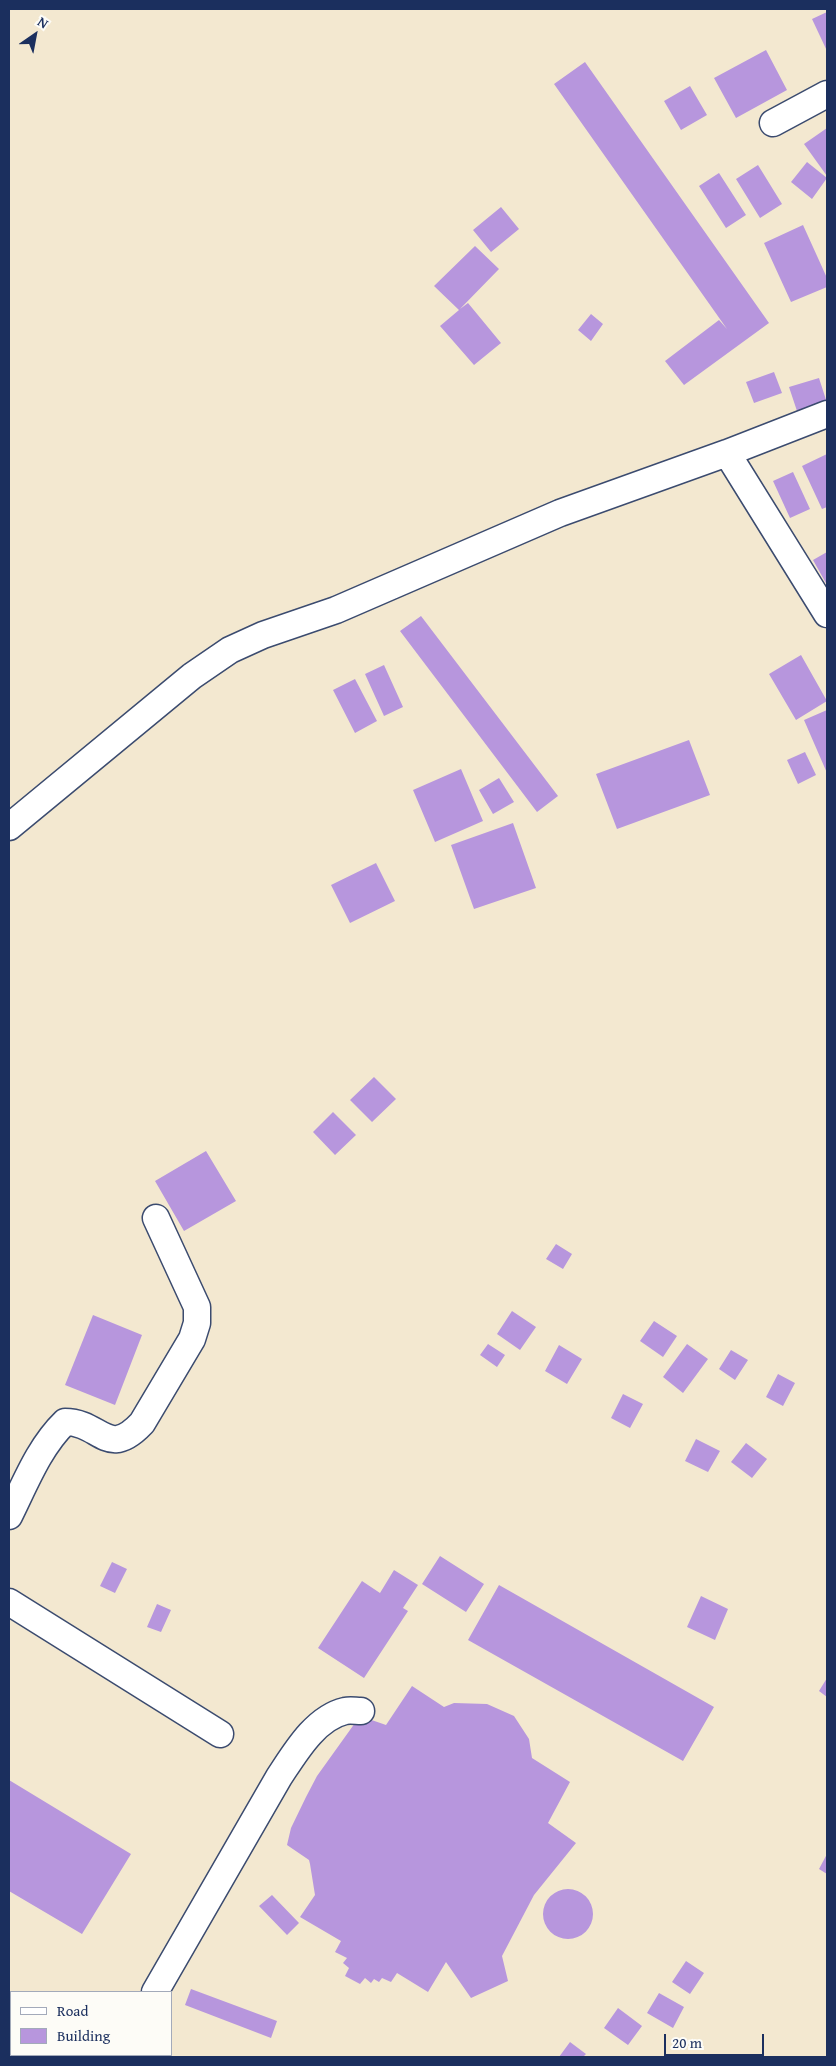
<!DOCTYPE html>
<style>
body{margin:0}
#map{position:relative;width:836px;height:2066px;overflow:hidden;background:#f3e8d0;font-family:"Gentium Book Plus",serif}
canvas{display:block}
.frame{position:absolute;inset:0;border:10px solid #1b2f5e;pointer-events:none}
.legend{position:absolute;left:10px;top:1991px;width:162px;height:65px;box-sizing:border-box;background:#fdfcf7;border:1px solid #a3aaba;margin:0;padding:6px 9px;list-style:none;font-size:15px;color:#1b2f5e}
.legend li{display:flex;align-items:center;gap:10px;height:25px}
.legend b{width:25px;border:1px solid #a3aaba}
.north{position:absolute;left:10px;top:10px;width:50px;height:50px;-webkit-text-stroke:4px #fdfcf7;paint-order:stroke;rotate:33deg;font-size:14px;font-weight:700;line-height:20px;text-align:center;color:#1b2f5e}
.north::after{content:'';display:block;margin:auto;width:18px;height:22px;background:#1b2f5e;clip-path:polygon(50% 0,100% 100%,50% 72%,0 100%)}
.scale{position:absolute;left:664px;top:2034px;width:100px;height:22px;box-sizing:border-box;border:2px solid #1b2f5e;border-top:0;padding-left:6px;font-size:15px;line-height:18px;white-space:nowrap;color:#1b2f5e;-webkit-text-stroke:4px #fdfcf7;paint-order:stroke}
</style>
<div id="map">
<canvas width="836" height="2066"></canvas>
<div class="frame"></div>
<ul class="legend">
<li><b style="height:6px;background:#fff"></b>Road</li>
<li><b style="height:14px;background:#b796dd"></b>Building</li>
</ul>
<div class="north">N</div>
<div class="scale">20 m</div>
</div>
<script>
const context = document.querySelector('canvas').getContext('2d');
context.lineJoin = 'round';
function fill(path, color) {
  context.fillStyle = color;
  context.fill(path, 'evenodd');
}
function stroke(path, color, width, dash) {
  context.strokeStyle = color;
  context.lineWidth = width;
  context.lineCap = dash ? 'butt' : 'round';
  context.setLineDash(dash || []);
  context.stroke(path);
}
fill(new Path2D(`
 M 827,12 L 827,51 L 812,19 Z
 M 766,50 L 787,90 L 736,118 L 714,78 Z
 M 585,62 L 769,323 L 684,385 L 665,361 L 719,320 L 727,329 L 554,84 Z
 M 690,86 L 707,115 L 681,130 L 664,101 Z
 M 827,128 L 827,176 L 804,144 Z
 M 807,162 L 827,178 L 812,199 L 791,182 Z
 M 758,165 L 782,204 L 760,218 L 736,179 Z
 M 719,173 L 746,215 L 726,228 L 699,186 Z
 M 501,207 L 519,229 L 491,252 L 473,230 Z
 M 803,225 L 827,278 L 827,287 L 791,302 L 764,243 Z
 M 475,246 L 499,269 L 460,309 L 468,303 L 501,343 L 474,365 L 440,326 L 459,310 L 434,286 Z
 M 591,314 L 603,324 L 591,341 L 578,330 Z
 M 774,372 L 782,393 L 754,403 L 746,382 Z
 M 819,378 L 827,403 L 799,417 L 789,387 Z
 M 827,454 L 827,507 L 822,509 L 802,466 Z
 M 793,472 L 810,509 L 790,518 L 773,481 Z
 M 827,552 L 827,585 L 813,560 Z
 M 421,616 L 558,796 L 537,812 L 400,631 Z
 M 801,655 L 827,701 L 796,720 L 769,674 Z
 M 384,665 L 403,707 L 384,716 L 365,674 Z
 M 355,679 L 377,721 L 355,733 L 333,690 Z
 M 827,710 L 827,773 L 804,720 Z
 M 689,740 L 710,795 L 617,829 L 596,774 Z
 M 805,752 L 816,775 L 798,784 L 787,760 Z
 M 461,769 L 483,821 L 435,842 L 413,790 Z
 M 499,778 L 514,802 L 493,814 L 479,790 Z
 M 513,823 L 536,888 L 474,909 L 451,845 Z
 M 376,863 L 395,901 L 350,923 L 331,885 Z
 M 374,1077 L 396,1099 L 372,1122 L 350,1100 Z
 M 333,1112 L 356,1135 L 335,1155 L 313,1132 Z
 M 206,1151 L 236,1201 L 184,1231 L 155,1181 Z
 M 556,1244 L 572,1254 L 563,1269 L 546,1259 Z
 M 512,1311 L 536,1327 L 520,1350 L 497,1334 Z
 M 93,1315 L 142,1335 L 115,1405 L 65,1385 Z
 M 654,1321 L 677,1336 L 663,1357 L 640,1341 Z
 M 488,1344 L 505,1355 L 497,1367 L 480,1355 Z
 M 687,1344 L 708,1359 L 683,1393 L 663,1377 Z
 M 559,1345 L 582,1359 L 567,1384 L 545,1371 Z
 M 731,1350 L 748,1360 L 735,1380 L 719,1369 Z
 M 778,1374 L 795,1383 L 783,1406 L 766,1397 Z
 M 623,1394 L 643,1404 L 630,1428 L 611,1418 Z
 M 696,1439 L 720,1451 L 708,1472 L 685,1461 Z
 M 746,1443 L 767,1459 L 752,1478 L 731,1462 Z
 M 440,1556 L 484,1584 L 466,1612 L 422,1584 Z
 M 112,1562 L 127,1569 L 115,1593 L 100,1586 Z
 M 394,1570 L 418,1585 L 403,1608 L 408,1611 L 364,1678 L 318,1648 L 362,1581 L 380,1593 Z
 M 499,1585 L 714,1707 L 683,1761 L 468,1640 Z
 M 701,1596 L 728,1609 L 715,1640 L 687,1627 Z
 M 157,1604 L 171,1610 L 161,1632 L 147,1627 Z
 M 827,1678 L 827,1697 L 819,1691 Z
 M 412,1686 L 444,1707 L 454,1703 L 487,1704 L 514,1716 L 529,1739 L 532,1758 L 570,1782 L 548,1823 L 576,1843 L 534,1895 L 502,1956 L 508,1981 L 471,1998 L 446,1962 L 428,1992 L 397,1973 L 391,1982 L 382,1978 L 379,1982 L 374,1979 L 371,1983 L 365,1978 L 360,1984 L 345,1976 L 349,1968 L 343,1963 L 347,1958 L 335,1952 L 341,1941 L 300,1917 L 315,1895 L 310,1864 L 309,1860 L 287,1845 L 291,1828 L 306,1797 L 317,1776 L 360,1716 L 386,1725 Z
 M 9,1780 L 131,1854 L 82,1934 L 9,1891 Z
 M 827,1854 L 827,1874 L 819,1869 Z
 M543 1914a25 25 0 1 1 50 0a25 25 0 1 1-50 0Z
 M 272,1895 L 299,1923 L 287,1935 L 259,1906 Z
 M 686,1961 L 704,1973 L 690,1994 L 672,1982 Z
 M 191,1989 L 277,2021 L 271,2038 L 185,2005 Z
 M 659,1993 L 684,2007 L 673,2028 L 647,2013 Z
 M 618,2008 L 642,2026 L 628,2045 L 604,2028 Z
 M 570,2042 L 586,2054 L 583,2057 L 559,2057 Z`), '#b796dd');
const minor = new Path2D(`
 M 773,123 L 827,94
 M 727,453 L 827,614
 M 9,827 L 192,676 L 230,650 L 263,635 L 336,610 L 560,513 L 727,453 L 827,414
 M 9,1516 C 25,1484 39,1447 65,1422 C 101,1422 107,1460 142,1423 L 192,1339 L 197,1323 L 197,1307 L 156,1218
 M 9,1602 L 220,1734
 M 155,1992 L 279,1777 C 295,1753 315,1718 345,1711 C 350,1710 356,1711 361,1711
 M 121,2057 L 122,2055`);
stroke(minor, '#3b4b6f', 29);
stroke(minor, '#fff', 26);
</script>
